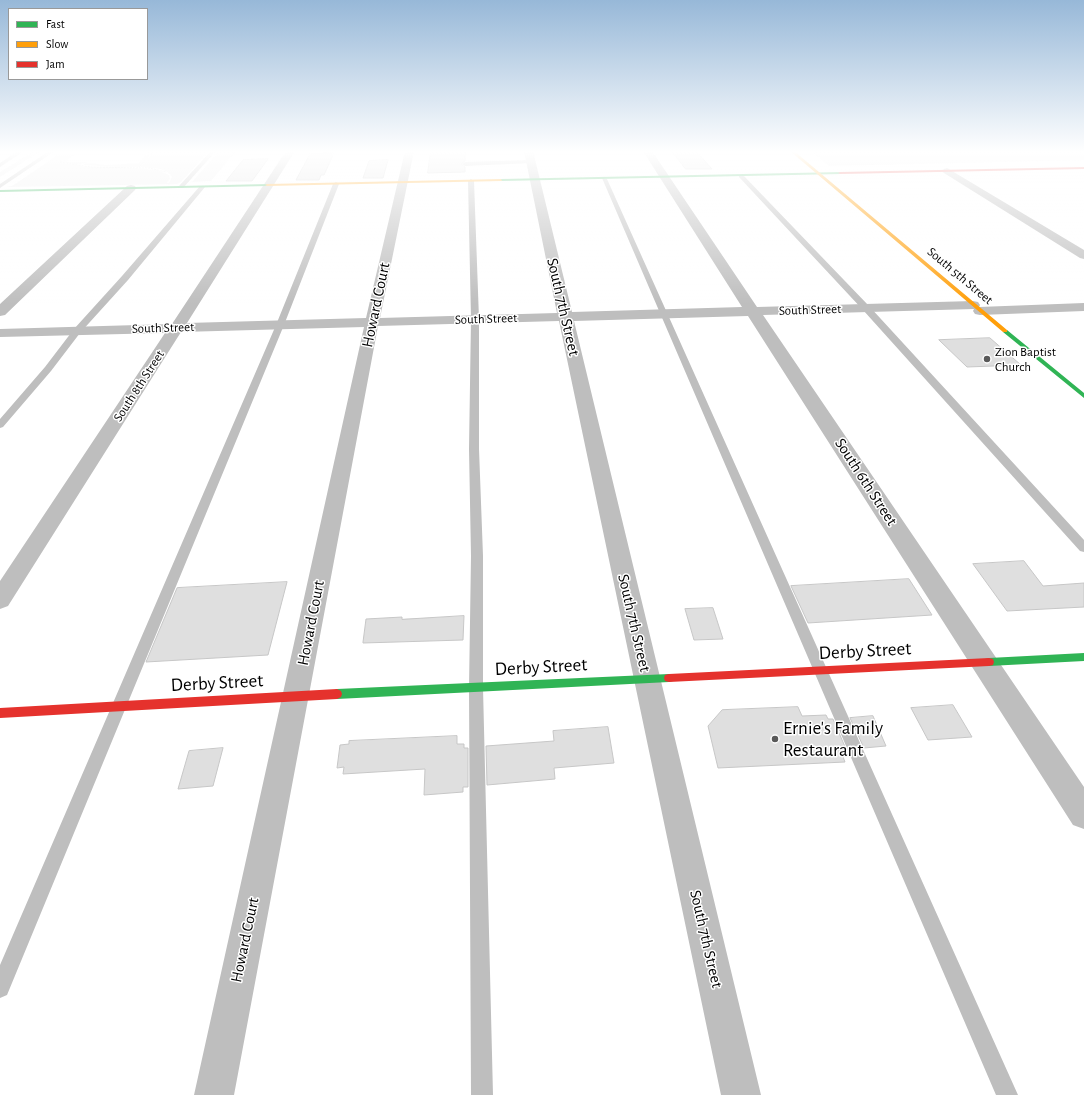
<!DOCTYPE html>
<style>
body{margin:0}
#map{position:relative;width:1084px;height:1095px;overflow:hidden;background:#fff;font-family:"Alegreya Sans",sans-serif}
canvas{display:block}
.legend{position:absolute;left:8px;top:8px;width:140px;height:72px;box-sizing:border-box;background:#fff;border:1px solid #999;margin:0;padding:5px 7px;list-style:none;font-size:12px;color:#000}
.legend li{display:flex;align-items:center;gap:8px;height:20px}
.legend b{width:20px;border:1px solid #999}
</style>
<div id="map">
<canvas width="1084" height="1095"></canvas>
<ul class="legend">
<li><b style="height:5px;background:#30b455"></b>Fast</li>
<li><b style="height:5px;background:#ff9f0a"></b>Slow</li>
<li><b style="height:5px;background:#e5322d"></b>Jam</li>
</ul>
</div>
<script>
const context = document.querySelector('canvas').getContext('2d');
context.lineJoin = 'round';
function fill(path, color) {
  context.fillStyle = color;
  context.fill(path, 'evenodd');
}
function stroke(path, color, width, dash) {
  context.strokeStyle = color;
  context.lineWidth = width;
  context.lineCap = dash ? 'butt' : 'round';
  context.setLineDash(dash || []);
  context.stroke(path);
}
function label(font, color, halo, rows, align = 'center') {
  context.font = font + ' "Alegreya Sans",sans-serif';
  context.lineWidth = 3;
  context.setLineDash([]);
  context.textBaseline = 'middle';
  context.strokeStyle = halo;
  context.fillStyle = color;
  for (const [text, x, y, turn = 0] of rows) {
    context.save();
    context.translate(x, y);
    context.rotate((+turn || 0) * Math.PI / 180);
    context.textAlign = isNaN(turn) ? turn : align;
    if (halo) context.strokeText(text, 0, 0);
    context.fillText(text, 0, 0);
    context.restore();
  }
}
fill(new Path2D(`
 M 34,151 L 41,151 L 0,177 L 0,172 Z
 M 149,151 L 153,151 L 139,167 L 119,167 L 157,170 L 169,175 L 170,179 L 167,183 L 169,183 L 172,177 C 167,167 150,168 140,167 L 154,151 L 209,151 L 181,182 L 177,184 L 6,187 L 12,186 L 58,155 L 79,155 L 72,156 L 66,162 L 87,162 C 77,167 67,161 58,162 L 88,167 L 117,167 L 83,165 L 87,163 L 106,165 L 139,163 Z
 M 219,151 L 236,151 L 211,181 L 192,182 Z
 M 811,151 L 1084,151 L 1084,160 L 829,166 Z`), '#ececec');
const building = new Path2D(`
 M 431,151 L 465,151 L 465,161 L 461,164 L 465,167 L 465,172 L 428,173 Z
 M 672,151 L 696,151 L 712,169 L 686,169 Z
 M 334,153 L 324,175 L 321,175 L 319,180 L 296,180 L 310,154 Z
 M 268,159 L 252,181 L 226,181 L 243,160 Z
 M 388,160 L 383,178 L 363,178 L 369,161 Z
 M 990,338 L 1021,365 L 967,367 L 939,340 Z
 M 1024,561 L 1043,586 L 1084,583 L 1084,607 L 1007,611 L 973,564 Z
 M 909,579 L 932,615 L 808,623 L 791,586 Z
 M 287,582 L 268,655 L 146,662 L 177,588 Z
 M 713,608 L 723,639 L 694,640 L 685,609 Z
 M 464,616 L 463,640 L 363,643 L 363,642 L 366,619 L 402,617 L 402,619 Z
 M 953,705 L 972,737 L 928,740 L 911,708 Z
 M 798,707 L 802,716 L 826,715 L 828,719 L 833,719 L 846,749 L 840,749 L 845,762 L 718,768 L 708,726 L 722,710 Z
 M 873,716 L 886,746 L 864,748 L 850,718 Z
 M 608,727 L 614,763 L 554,768 L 555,779 L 487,785 L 486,746 L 554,741 L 553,731 Z
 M 457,736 L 457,744 L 464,744 L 464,748 L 468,748 L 468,787 L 463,787 L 463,792 L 424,795 L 425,769 L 343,774 L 344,767 L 337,768 L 340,745 L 349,744 L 349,741 Z
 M 223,748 L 213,786 L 178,789 L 189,751 Z`);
fill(building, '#dfdfdf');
stroke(building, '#c7c7c7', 1);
stroke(new Path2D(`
 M 60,162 L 91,167 L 149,168 L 166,172
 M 139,167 L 154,151`), '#b9b9b9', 1, [0.5, 1]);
fill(new Path2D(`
 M 18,151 L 24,151 L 0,167 L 0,163 Z
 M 49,151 L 55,151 L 0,188 L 0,184 Z
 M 211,151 L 216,151 L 183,188 L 179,188 L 179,186 Z
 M 530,160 L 533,162 L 532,163 L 465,166 L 462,164 L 465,162 Z
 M 739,175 L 743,175 L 869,306 L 1084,540 L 1084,552 L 1080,551 L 863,310 L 739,177 Z
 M 602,178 L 607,179 L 1018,1095 L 996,1095 Z
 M 471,179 L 474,181 L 479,319 L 479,449 L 483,556 L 483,688 L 493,1095 L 471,1095 L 469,688 L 471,556 L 469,449 L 471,319 L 468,181 Z
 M 336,182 L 339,184 L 284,325 L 7,995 L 0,998 L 0,965 L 276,325 L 333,184 Z
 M 200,186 L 205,187 L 128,280 L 80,333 L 51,371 L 3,427 L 0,428 L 0,419 L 45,367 L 74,329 L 122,276 Z`), '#bebebe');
fill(new Path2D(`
 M 286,151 L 295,151 L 187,323 L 366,318 L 405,151 L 414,151 L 380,318 L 557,313 L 524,151 L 533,151 L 572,312 L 742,307 L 643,151 L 652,151 L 757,307 L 973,301 L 978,302 L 980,305 L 979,307 L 1084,303 L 1084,311 L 980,315 L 975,314 L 973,311 L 974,309 L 763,315 L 1084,787 L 1084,829 L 1073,825 L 748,316 L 574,321 L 761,1095 L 721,1095 L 559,321 L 378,326 L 234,1095 L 194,1095 L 364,327 L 181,332 L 8,606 L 0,609 L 0,581 L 165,333 L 0,337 L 0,329 L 172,324 Z
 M 947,168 L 1084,250 L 1084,259 L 1080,258 L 944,173 L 942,171 L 944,169 Z
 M 131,185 L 135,186 L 136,188 L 135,190 L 5,315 L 0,316 L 0,304 L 127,186 Z`), '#bebebe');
fill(new Path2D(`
 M 840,172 L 841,174 L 501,181 L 499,180 L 501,179 Z
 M 268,184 L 267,186 L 0,192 L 0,190 Z
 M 1003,330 L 1007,330 L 1084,393 L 1084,398 L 1003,332 Z
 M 1084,653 L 1084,661 L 989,666 L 985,665 L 984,662 L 985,659 L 989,658 Z
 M 669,674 L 673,675 L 674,678 L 673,681 L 669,682 L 337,699 L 333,697 L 332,694 L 333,691 L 337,689 Z`), '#30b455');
fill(new Path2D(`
 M 790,151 L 794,151 L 1007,330 L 1007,332 L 1003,332 Z
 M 501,179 L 502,181 L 267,186 L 265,185 L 267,184 Z`), '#ff9f0a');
fill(new Path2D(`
 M 1084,167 L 1084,169 L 840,174 L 838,173 L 840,172 Z
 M 989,658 L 993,659 L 994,662 L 993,665 L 989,666 L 669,682 L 665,681 L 664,678 L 665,675 L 669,674 Z
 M 337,689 L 341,691 L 342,694 L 341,697 L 337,699 L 0,718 L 0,708 Z`), '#e5322d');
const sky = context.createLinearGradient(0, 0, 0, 304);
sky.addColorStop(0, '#97b8d8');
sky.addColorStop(0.5, '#fff');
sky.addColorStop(1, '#ffffff00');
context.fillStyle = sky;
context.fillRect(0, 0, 1084, 304);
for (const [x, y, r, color] of [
 [987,359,4,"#595959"],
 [775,739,4,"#595959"]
]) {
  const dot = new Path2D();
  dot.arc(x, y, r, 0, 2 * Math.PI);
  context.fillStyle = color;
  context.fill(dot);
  stroke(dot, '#fff', 1.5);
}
label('13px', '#000', '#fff', [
 ["South 5th Street",960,276,40],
 ["South Street",810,310,-2],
 ["South Street",486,319,-2],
 ["South Street",163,328,-2],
 ["South 8th Street",139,386,-57]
]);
label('13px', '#000', '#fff', [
 ["Zion Baptist",995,352],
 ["Church",995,367]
], 'left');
label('16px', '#000', '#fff', [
 ["Howard Court",376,305,-78],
 ["South 7th Street",563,307,77],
 ["South 6th Street",866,482,57],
 ["Howard Court",311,623,-79],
 ["South 7th Street",634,623,77],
 ["South 7th Street",706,939,77],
 ["Howard Court",245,940,-78]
]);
label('19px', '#000', '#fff', [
 ["Derby Street",865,651,-3],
 ["Derby Street",541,667,-3],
 ["Derby Street",217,683,-3]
]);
label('19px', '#000', '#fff', [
 ["Ernie's Family",783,728],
 ["Restaurant",783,750]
], 'left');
</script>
